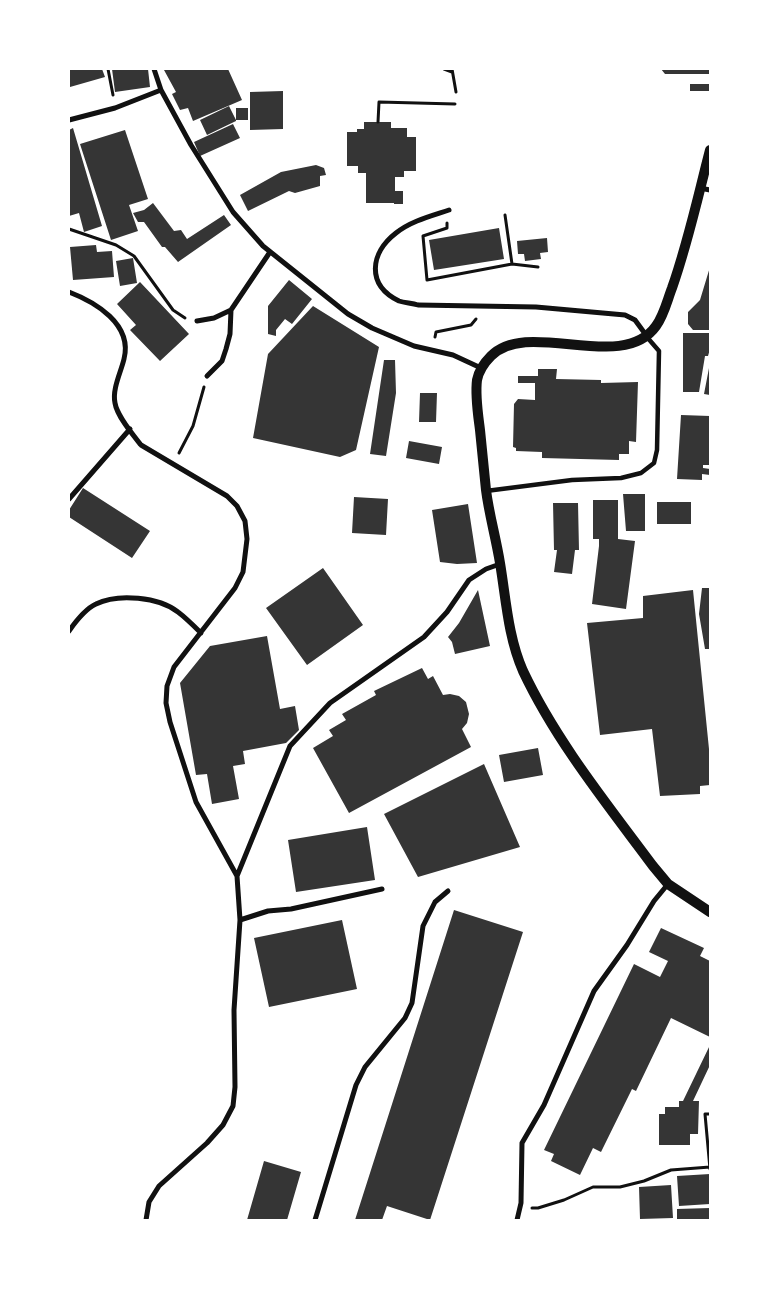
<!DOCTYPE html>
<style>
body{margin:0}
#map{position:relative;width:779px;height:1289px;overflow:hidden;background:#fff;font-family:Barlow,sans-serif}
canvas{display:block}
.frame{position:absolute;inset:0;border:70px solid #fff;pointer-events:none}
</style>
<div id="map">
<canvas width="779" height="1289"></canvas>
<div class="frame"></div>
</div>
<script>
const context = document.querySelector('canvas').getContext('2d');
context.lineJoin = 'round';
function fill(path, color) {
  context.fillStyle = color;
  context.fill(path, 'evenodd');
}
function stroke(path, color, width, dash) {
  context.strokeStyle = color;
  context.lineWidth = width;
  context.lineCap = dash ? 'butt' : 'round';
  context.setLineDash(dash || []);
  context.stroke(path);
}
fill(new Path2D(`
 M 69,69 L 102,69 L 105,77 L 70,87 Z
 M 112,69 L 148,69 L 150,87 L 115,92 Z
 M 228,69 L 242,100 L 193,121 L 188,108 L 180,110 L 172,94 L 176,92 L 164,70 Z
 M 661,69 L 709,69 L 709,74 L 665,74 Z
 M 690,84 L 710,84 L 710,91 L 690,91 Z
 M 283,91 L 283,129 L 250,130 L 250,92 Z
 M 229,106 L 236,120 L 236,108 L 248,108 L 248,120 L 236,120 L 236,121 L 207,135 L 200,120 Z
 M 364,122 L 391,122 L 391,128 L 407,128 L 407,137 L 416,137 L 416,171 L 404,171 L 404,177 L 395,177 L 395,191 L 403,191 L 403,204 L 394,204 L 394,203 L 366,203 L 366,173 L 358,173 L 358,166 L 347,166 L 347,132 L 357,132 L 357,129 L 364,129 Z
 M 233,124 L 240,138 L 200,156 L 194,142 Z
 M 73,128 L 102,226 L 84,232 L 79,213 L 69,216 L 69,130 Z
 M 125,130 L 148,199 L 129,205 L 138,231 L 111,240 L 80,144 Z
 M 316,165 L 324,168 L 326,175 L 320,176 L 320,186 L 295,193 L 289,191 L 248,211 L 240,195 L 281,172 Z
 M 153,203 L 174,231 L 181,230 L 187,239 L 224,215 L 231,225 L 178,262 L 165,247 L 162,247 L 144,222 L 138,222 L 133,213 L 144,210 Z
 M 499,228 L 504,259 L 434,270 L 429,240 Z
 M 547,238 L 548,252 L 540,253 L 541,259 L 525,261 L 524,254 L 518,254 L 517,241 Z
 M 96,245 L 97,252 L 112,251 L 114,277 L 73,280 L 70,247 Z
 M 133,258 L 137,283 L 120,286 L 116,261 Z
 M 710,267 L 710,330 L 693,330 L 688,324 L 688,312 L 700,300 Z
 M 289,280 L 312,299 L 292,324 L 285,319 L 276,330 L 276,336 L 268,334 L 268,306 Z
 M 140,282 L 189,334 L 160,361 L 130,330 L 136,325 L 117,304 Z
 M 313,306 L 379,347 L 356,450 L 340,457 L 253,438 L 268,354 Z
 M 683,333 L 710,333 L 710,349 L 708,356 L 705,356 L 699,392 L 683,392 Z
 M 384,360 L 395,360 L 396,393 L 386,456 L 370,454 Z
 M 709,368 L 710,369 L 710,395 L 704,394 Z
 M 538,369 L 557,369 L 556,379 L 601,380 L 601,383 L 638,382 L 636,442 L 629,441 L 629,454 L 619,454 L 619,460 L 542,458 L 542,452 L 516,451 L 516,448 L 513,447 L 514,404 L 518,399 L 535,400 L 535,383 L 518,383 L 518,376 L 538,376 Z
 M 420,393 L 437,393 L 436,422 L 419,422 Z
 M 681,415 L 710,416 L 710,465 L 703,465 L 703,468 L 710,469 L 710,475 L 702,474 L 702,480 L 677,479 Z
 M 409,441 L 442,447 L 439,464 L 406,458 Z
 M 83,488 L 150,531 L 132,558 L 69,517 L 69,510 Z
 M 623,494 L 645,494 L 645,531 L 626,531 Z
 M 354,497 L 388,499 L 386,535 L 352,533 Z
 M 593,500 L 618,500 L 618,539 L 635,541 L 626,609 L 592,604 L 599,546 L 599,539 L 593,539 Z
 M 657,502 L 691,502 L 691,524 L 657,524 Z
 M 553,503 L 578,503 L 579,550 L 575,550 L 572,574 L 554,572 L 557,550 L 554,550 Z
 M 468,504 L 477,563 L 457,564 L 440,562 L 432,510 Z
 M 323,568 L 363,625 L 307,665 L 266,608 Z
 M 702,588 L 710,588 L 710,649 L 705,649 L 699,614 Z
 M 478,590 L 490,646 L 455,654 L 452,642 L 448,637 L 459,623 Z
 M 693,590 L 710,759 L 710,785 L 700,786 L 700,794 L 660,796 L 652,729 L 600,735 L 587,623 L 643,618 L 643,596 Z
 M 267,636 L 280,709 L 295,706 L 299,730 L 286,743 L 243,751 L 245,764 L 233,766 L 239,799 L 212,804 L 207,774 L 196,775 L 180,683 L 210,646 Z
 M 422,668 L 428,679 L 433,676 L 443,695 L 450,694 L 459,696 L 466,702 L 469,714 L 467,723 L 462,729 L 471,747 L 349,813 L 313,748 L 333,736 L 329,730 L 346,720 L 342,714 L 376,695 L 374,691 Z
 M 538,748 L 543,775 L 504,782 L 499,755 Z
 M 484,764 L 520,847 L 418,877 L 384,814 Z
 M 367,827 L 375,880 L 296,892 L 288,840 Z
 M 454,910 L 523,932 L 430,1220 L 387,1206 L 382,1220 L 355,1220 Z
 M 342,920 L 357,989 L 269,1007 L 254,938 Z
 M 661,928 L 704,948 L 700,956 L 710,961 L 710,1037 L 671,1018 L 636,1091 L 632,1089 L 601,1152 L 593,1148 L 580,1175 L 551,1161 L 554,1154 L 544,1150 L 634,964 L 660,977 L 668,961 L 649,952 Z
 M 710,1045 L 710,1065 L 693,1101 L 699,1101 L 698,1134 L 690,1134 L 690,1145 L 659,1145 L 659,1114 L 665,1114 L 665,1107 L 679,1107 L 679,1101 L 683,1101 Z
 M 264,1161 L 301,1172 L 287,1220 L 247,1220 Z
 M 710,1174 L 710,1204 L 679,1206 L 677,1176 Z
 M 671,1185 L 673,1218 L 640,1219 L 639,1187 Z
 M 710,1208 L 710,1220 L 677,1220 L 677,1209 Z`), '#353535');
stroke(new Path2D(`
 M 108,69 L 113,95
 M 444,69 L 452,72
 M 452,69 L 456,92
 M 378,122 L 379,102 L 455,104
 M 447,223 L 447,228 L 423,236 L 427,280 L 512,264 L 505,215
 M 69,229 L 116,245 L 134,256 L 173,310 L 185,318
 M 512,264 L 538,267
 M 435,337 L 436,332 L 471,325 L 476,319
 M 179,453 L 193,426 L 204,387
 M 710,1169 L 705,1114 L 710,1114
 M 532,1208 L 538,1208 L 564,1200 L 593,1187 L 620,1187 L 644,1181 L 671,1170 L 710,1167`), '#111', 3);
stroke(new Path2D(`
 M 486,491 L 572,480 L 621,478 L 641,473 L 654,463 L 657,450 L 659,351 L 646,336`), '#111', 4.5);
stroke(new Path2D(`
 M 154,69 L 161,90 L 191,145 L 233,212 L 263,246 L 348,314 L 372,328 L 414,346 L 453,355 L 481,368
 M 69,120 L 115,108 L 161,90
 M 700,188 L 710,190
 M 449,210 C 431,216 411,221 396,233 C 370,253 366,285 399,301 C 405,303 412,303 418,305 L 536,307 L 625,315 L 635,320 L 646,335
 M 69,292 C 95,302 133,324 124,359 C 121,372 112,389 115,403 C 117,416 133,435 141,445 L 227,496 L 237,506 L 245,521 L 247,539 L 243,572 L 235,588 L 174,667 L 167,686 L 166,703 L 170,722 L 196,802 L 237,876 L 240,920 L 234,1010 L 235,1087 L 233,1106 L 223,1125 L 207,1143 L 159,1186 L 149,1202 L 146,1220
 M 197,321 L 214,318 L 231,310
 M 207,376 L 222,361 L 226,349 L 230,334 L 231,310 L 270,252
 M 69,499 L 130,429
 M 69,631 C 76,621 85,609 96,604 C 118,593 159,597 178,612 C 186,618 194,626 201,633
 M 237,876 L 290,746 L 330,703 L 424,637 L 447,612 L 469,580 L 486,569 L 500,564
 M 240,920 L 268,911 L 291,909 L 382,889
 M 315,1220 L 356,1085 L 365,1067 L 405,1018 L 412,1003 L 423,926 L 435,902 L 448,891
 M 517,1220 L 521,1203 L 522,1143 L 544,1105 L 594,991 L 627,945 L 654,901 L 668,884`), '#111', 5);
stroke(new Path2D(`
 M 710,150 C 698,196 688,243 672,288 C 667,301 664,315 656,326 C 622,374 528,318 491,356 C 484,363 479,370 477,380 C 475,396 478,414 480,430 C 482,450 484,470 486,490 C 489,514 496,538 500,563 C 506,599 508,637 523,671 C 556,741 607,804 653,866 L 668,884 L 710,912`), '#111', 10);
</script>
